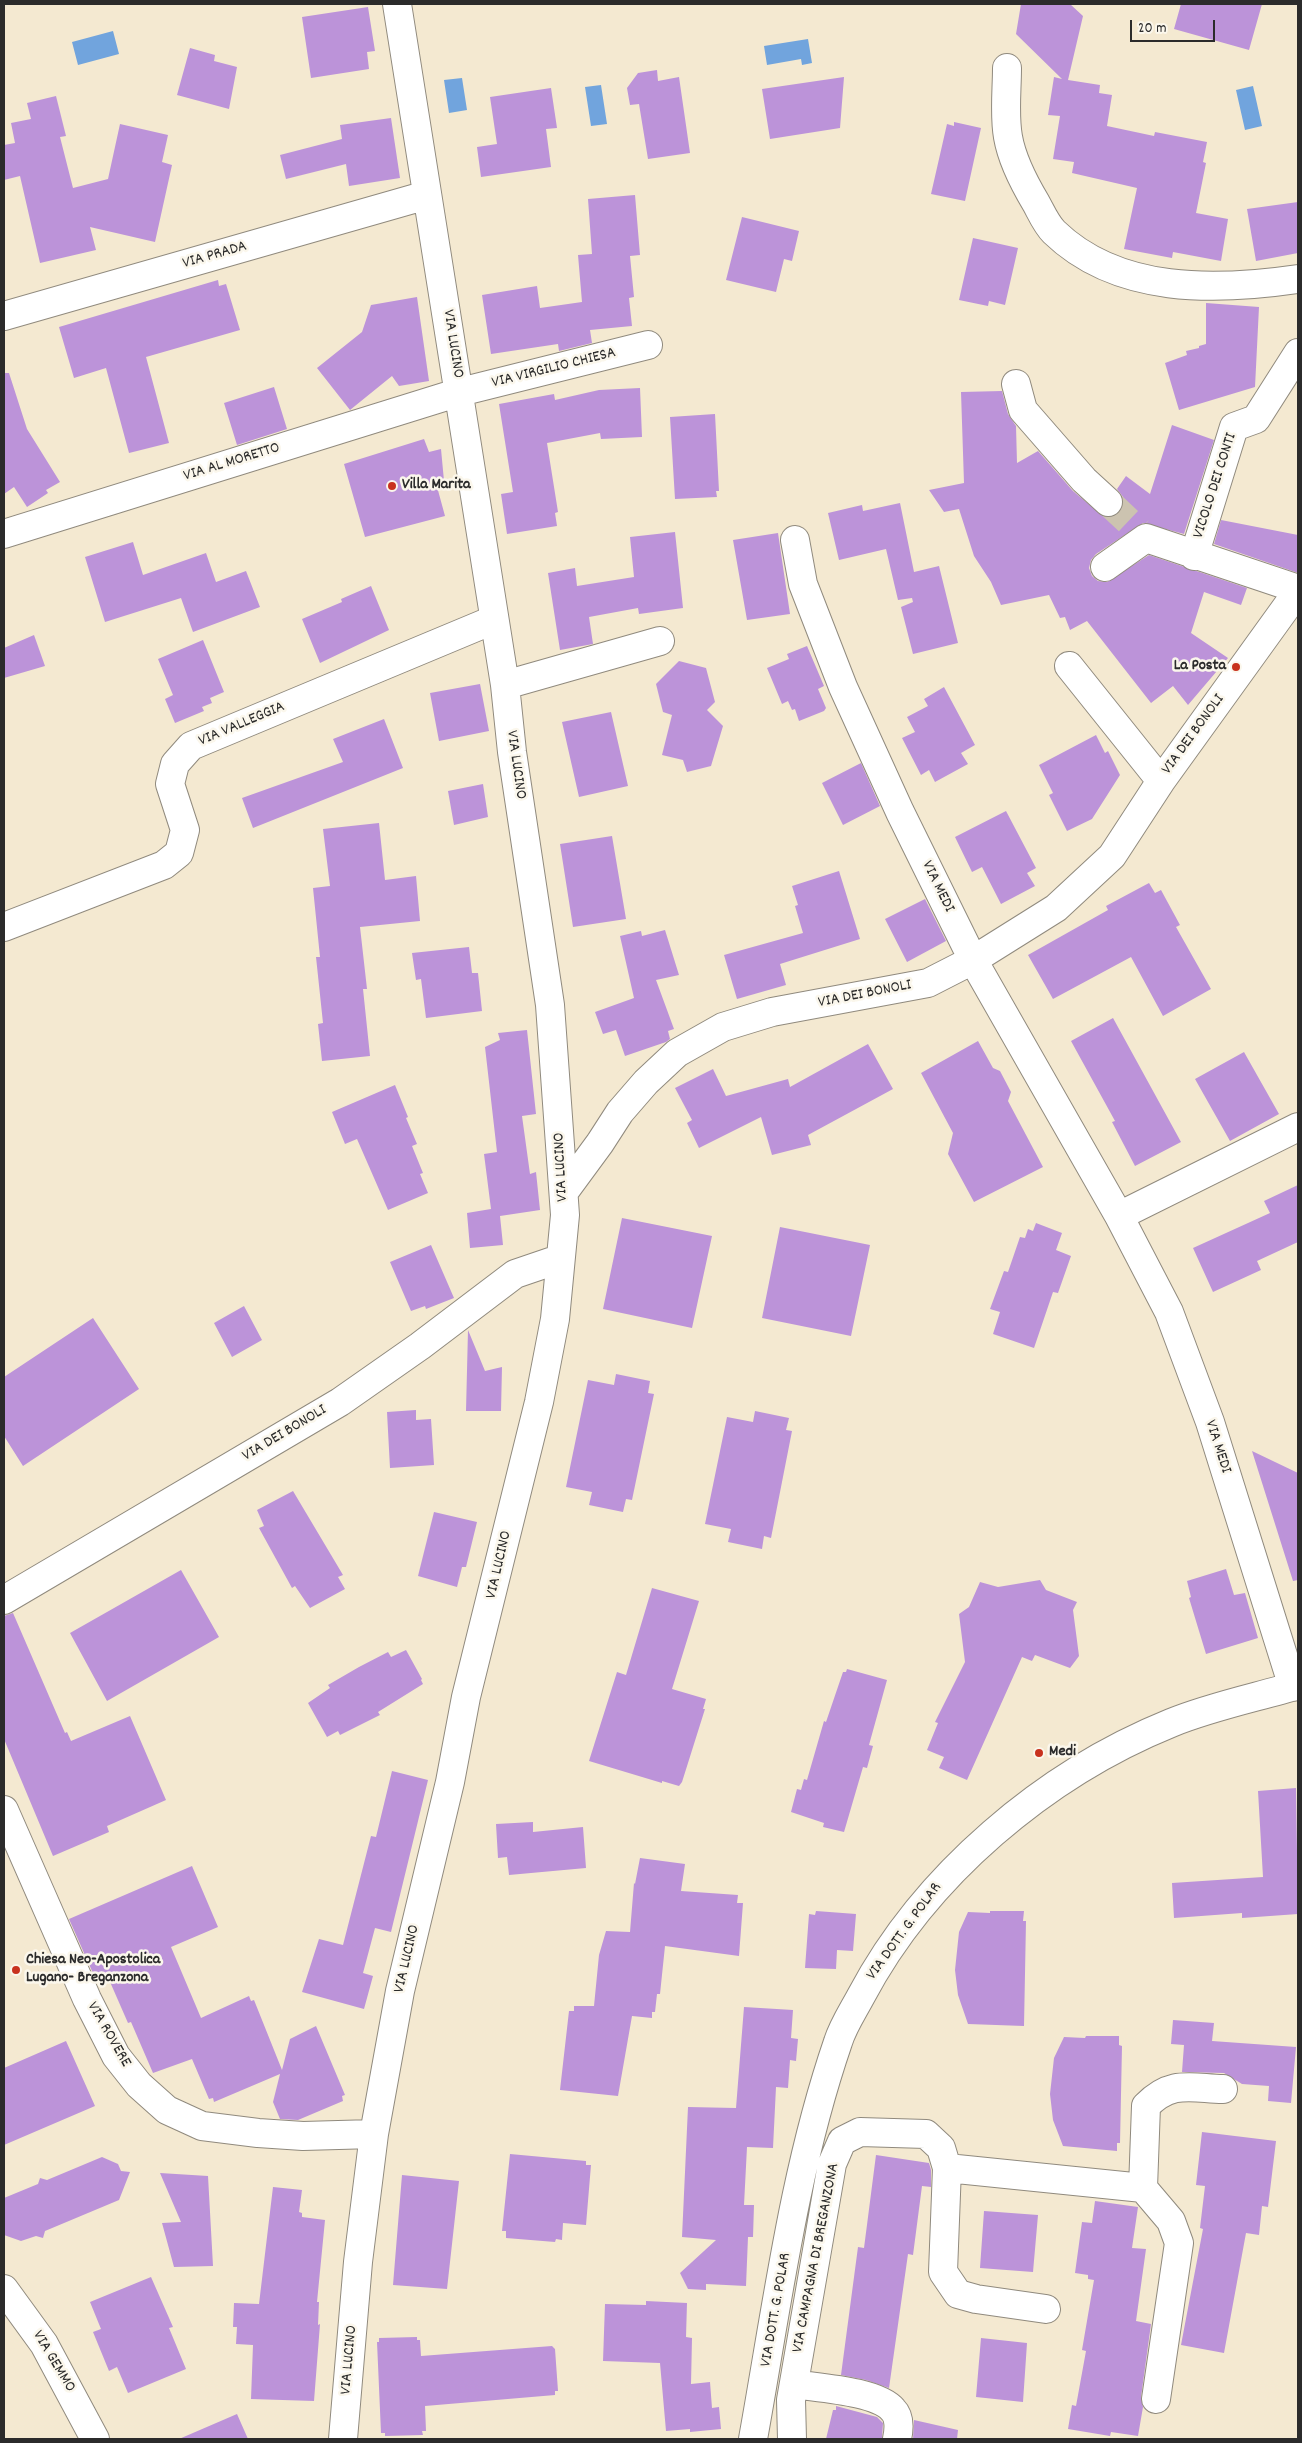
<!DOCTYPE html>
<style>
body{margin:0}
#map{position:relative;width:1302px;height:2443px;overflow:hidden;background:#f4e9d1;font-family:Dekko,sans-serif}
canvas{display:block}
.frame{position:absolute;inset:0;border:5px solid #2b2b2b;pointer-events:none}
.scale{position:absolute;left:1130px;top:20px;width:85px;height:22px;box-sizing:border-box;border:2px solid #2b2b2b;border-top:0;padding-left:6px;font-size:15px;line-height:18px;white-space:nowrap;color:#2b2b2b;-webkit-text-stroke:4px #fbf7ec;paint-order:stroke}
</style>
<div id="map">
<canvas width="1302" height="2443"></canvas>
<div class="frame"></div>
<div class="scale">20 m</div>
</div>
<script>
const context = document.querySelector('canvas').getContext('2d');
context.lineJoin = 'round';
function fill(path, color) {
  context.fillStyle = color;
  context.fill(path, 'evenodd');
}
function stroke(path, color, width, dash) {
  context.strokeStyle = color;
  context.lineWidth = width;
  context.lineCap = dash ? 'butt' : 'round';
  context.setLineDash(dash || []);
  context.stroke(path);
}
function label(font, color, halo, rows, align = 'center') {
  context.font = font + ' Dekko,sans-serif';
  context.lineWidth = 5;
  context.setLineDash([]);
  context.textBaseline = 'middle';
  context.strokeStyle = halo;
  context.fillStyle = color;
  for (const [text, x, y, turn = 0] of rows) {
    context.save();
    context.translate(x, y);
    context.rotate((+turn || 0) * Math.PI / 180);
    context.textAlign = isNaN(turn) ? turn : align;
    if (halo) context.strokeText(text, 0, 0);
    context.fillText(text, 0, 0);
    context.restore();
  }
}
fill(new Path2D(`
 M 113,31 L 119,54 L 78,65 L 72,42 Z
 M 808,39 L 812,63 L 802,65 L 801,59 L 767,65 L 764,46 Z
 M 462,78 L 467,110 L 449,113 L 444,80 Z
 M 601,85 L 607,124 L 591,126 L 585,87 Z
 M 1253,86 L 1262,126 L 1245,130 L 1236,90 Z`), '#71a4dd');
fill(new Path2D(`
 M 1021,4 L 1070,4 L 1083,16 L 1068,80 L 1100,85 L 1099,93 L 1112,95 L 1107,126 L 1154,136 L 1155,132 L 1207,142 L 1203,162 L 1206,163 L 1196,213 L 1228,219 L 1221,261 L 1173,252 L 1172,258 L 1124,249 L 1137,188 L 1072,173 L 1074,162 L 1053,159 L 1060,116 L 1048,115 L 1054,77 L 1062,79 L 1016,34 Z
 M 1181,4 L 1262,4 L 1249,50 L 1174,29 Z
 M 368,7 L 375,51 L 367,52 L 369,69 L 311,78 L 302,17 Z
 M 190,48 L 215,55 L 214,61 L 237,67 L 229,109 L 177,95 Z
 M 657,70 L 658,81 L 679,77 L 690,153 L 648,159 L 639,104 L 630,105 L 627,88 L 638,73 Z
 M 844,77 L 840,128 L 770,139 L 762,89 Z
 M 551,88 L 557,128 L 546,129 L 551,167 L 481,177 L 477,147 L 497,144 L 490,97 Z
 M 56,96 L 66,136 L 60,137 L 73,188 L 108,179 L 120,124 L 168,135 L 162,162 L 172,165 L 155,242 L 90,227 L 96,250 L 40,263 L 20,176 L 4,180 L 4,145 L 15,143 L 11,123 L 31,119 L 27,103 Z
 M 391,118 L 400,178 L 349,186 L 346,164 L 286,179 L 280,155 L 342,139 L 340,125 Z
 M 954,122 L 981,128 L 965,201 L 931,194 L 947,124 L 954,126 Z
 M 635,195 L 640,255 L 630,256 L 634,297 L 629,298 L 632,326 L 590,330 L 592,343 L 559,351 L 558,344 L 491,354 L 482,295 L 537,286 L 540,308 L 582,302 L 578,255 L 592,254 L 588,199 Z
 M 1298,202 L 1298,253 L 1256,261 L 1247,209 Z
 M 742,217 L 799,231 L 792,261 L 784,259 L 776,292 L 726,280 Z
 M 973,238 L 1018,248 L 1005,305 L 989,301 L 988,306 L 959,300 Z
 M 218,280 L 219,286 L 226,284 L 240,330 L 146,357 L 169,443 L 129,453 L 106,368 L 74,378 L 59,327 Z
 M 417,297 L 429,381 L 399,386 L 392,376 L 350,410 L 317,368 L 362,332 L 371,305 Z
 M 1206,303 L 1259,307 L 1255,387 L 1179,410 L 1165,363 L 1187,355 L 1186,351 L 1199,348 L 1199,346 L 1206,344 Z
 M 4,373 L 9,373 L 27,429 L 60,482 L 46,490 L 48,493 L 27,507 L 14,487 L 4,494 Z
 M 274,387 L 287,429 L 237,445 L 224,403 Z
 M 640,388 L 642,437 L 601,439 L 600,433 L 547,443 L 558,512 L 555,513 L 557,526 L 507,534 L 501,494 L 513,492 L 499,404 L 554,394 L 555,400 L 599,390 Z
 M 1002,391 L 1008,414 L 1016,426 L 1017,463 L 1038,451 L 1073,491 L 1104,517 L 1113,517 L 1120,512 L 1123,506 L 1123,497 L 1117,489 L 1126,476 L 1150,494 L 1172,425 L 1214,440 L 1184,534 L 1143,523 L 1096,554 L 1091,560 L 1089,568 L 1092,576 L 1098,581 L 1107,582 L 1149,555 L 1247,588 L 1241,605 L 1204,592 L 1191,633 L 1228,658 L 1188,705 L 1173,686 L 1151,703 L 1087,621 L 1070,630 L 1065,617 L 1060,618 L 1049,595 L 1001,605 L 991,582 L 974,556 L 959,509 L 944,512 L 929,490 L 964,483 L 961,392 Z
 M 715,414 L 719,491 L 716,491 L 717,497 L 675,499 L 670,417 Z
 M 424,439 L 429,452 L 441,449 L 444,481 L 436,483 L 445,516 L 365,537 L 344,464 Z
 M 900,503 L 914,572 L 939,566 L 958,643 L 913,654 L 901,607 L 913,602 L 912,598 L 898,600 L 886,549 L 839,560 L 828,513 L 862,505 L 863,511 Z
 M 1221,520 L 1298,535 L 1298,573 L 1214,544 Z
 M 675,532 L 683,608 L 639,614 L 638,608 L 589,617 L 593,644 L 560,650 L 548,573 L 575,568 L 577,586 L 634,577 L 630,537 Z
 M 778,533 L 790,614 L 747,620 L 733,540 Z
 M 133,542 L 143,575 L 206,553 L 216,582 L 246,571 L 260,607 L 193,632 L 181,598 L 105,622 L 85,557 Z
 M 371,586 L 389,630 L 320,663 L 302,619 L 342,602 L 341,599 Z
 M 34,635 L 45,666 L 4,678 L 4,648 Z
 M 203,640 L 224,692 L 210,698 L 212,703 L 202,707 L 204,711 L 175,723 L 165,699 L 173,695 L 158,659 Z
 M 807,646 L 824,686 L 818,689 L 826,708 L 824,711 L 799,721 L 795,709 L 792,710 L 788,701 L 782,704 L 767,668 L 789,659 L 787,654 Z
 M 679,661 L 706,668 L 715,702 L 707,710 L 723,726 L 711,766 L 687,772 L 683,760 L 662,755 L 672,715 L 663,712 L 656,684 Z
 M 480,684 L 489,731 L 439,741 L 430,693 Z
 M 944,687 L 975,745 L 961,753 L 968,764 L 935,782 L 929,770 L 921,775 L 902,738 L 915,732 L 907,717 L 928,706 L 924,699 Z
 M 611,712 L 628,786 L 579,797 L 562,722 Z
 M 384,719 L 403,768 L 253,828 L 242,798 L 343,762 L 333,739 Z
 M 1096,735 L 1105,753 L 1108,751 L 1120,775 L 1092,819 L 1067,831 L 1049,795 L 1053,793 L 1039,765 Z
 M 861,763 L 880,806 L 843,825 L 822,783 Z
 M 483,784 L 488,817 L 454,825 L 448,791 Z
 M 1006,811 L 1036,868 L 1027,873 L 1035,886 L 1001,904 L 982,867 L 972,872 L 955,837 Z
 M 379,823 L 385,880 L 416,876 L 420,921 L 360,927 L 367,989 L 363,989 L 370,1056 L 322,1061 L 318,1024 L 323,1023 L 316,957 L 320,957 L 313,888 L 330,886 L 323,829 Z
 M 612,836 L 626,919 L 573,927 L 560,844 Z
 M 839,871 L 860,939 L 780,964 L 786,985 L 737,999 L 724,955 L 803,933 L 795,906 L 798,905 L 792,886 Z
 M 1149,883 L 1155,893 L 1161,890 L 1180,925 L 1176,927 L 1211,989 L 1163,1016 L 1131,957 L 1053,999 L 1028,955 L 1108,910 L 1106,906 Z
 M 925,899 L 946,941 L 907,962 L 885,919 Z
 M 665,930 L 679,975 L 656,980 L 674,1029 L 668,1031 L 670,1039 L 666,1042 L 625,1056 L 616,1030 L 603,1034 L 595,1012 L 634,998 L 620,936 L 641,931 L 642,936 Z
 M 469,947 L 472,973 L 478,973 L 482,1011 L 426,1018 L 421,979 L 416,980 L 412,953 Z
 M 1113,1018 L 1181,1142 L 1135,1166 L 1112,1122 L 1115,1121 L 1071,1041 Z
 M 527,1030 L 536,1114 L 522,1116 L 530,1174 L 536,1172 L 540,1210 L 500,1216 L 503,1245 L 470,1248 L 467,1213 L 491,1209 L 484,1154 L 497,1152 L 485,1047 L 500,1040 L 498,1033 Z
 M 978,1041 L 993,1068 L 1000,1071 L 1011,1092 L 1008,1101 L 1043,1167 L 974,1202 L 948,1154 L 953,1133 L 921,1073 Z
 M 868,1044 L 893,1089 L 808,1135 L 811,1145 L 772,1155 L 761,1117 L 699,1148 L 687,1123 L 692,1120 L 675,1088 L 713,1069 L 726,1096 L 788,1079 L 790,1087 Z
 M 1244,1052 L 1279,1114 L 1230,1141 L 1195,1079 Z
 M 395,1085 L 408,1117 L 406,1118 L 417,1144 L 412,1146 L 423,1173 L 420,1174 L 428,1193 L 388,1210 L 357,1139 L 345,1144 L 332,1112 Z
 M 1298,1185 L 1298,1242 L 1257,1261 L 1261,1270 L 1213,1292 L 1193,1248 L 1270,1213 L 1264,1201 Z
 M 622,1218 L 712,1236 L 692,1328 L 603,1309 Z
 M 1036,1223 L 1062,1233 L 1056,1250 L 1071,1256 L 1058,1293 L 1053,1292 L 1034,1348 L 993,1334 L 1000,1312 L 990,1309 L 1004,1271 L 1008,1272 L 1020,1237 L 1025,1238 L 1028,1229 L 1033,1231 Z
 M 780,1227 L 870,1245 L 851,1336 L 762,1318 Z
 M 431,1245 L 454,1298 L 426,1309 L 425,1306 L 411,1311 L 390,1262 Z
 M 244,1306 L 262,1340 L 232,1357 L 214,1323 Z
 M 93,1318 L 139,1389 L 23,1466 L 4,1436 L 4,1377 Z
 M 468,1330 L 485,1371 L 502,1367 L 501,1411 L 466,1411 Z
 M 616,1374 L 650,1381 L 648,1393 L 654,1394 L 632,1500 L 626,1499 L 623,1512 L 589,1505 L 592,1492 L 566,1487 L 588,1380 L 614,1385 Z
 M 416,1410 L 416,1420 L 431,1419 L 434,1465 L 390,1468 L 387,1412 Z
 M 755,1411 L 789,1418 L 786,1430 L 792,1431 L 771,1538 L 764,1536 L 762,1549 L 728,1542 L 731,1529 L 705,1524 L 727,1417 L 753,1422 Z
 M 1252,1451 L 1298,1473 L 1298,1580 L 1293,1581 Z
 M 293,1491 L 343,1575 L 338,1577 L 345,1589 L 310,1608 L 295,1586 L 292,1588 L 259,1528 L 264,1526 L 257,1510 Z
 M 434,1512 L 477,1522 L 466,1567 L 462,1567 L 457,1587 L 418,1576 Z
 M 1226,1569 L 1234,1595 L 1245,1593 L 1258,1638 L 1206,1654 L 1189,1598 L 1191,1597 L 1187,1581 Z
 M 181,1570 L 219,1637 L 107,1701 L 70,1633 Z
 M 1040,1580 L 1046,1590 L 1077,1602 L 1073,1610 L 1079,1656 L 1070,1668 L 1035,1655 L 1032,1661 L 1022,1657 L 967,1780 L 939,1768 L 944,1757 L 927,1750 L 938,1723 L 935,1722 L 965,1662 L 959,1614 L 969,1607 L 980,1582 L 998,1587 Z
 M 652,1588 L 699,1601 L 672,1689 L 706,1699 L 703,1709 L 705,1709 L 682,1782 L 679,1786 L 662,1781 L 662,1783 L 589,1761 L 617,1672 L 626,1675 Z
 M 13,1613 L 65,1733 L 67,1732 L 71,1741 L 130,1716 L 166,1800 L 107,1826 L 109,1832 L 53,1856 L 4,1739 L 4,1616 Z
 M 406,1650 L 422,1679 L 421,1680 L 423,1684 L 378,1712 L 380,1715 L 340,1735 L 338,1731 L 327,1737 L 308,1703 L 330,1688 L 328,1685 L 359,1667 L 388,1652 L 391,1657 Z
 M 847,1669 L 887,1680 L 869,1745 L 873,1746 L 867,1768 L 863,1767 L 844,1832 L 823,1827 L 824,1823 L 791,1812 L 797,1789 L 801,1790 L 804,1779 L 807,1780 L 824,1721 L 826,1722 L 843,1672 L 846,1672 Z
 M 392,1771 L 428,1780 L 391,1932 L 375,1928 L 363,1973 L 373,1976 L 364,2009 L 302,1992 L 319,1939 L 343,1945 L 371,1836 L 376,1837 Z
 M 1296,1788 L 1298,1914 L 1242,1918 L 1242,1913 L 1174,1918 L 1172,1883 L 1263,1877 L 1258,1791 Z
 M 533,1822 L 533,1832 L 583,1827 L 586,1868 L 509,1875 L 507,1857 L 498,1858 L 496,1824 Z
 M 640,1858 L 685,1864 L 681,1891 L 738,1895 L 737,1903 L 743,1903 L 739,1956 L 665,1946 L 660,1994 L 657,1994 L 655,2012 L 652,2012 L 652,2018 L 632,2016 L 618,2096 L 560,2090 L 569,2011 L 574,2011 L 574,2006 L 594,2006 L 599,1955 L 606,1931 L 630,1932 L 634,1883 L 635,1884 Z
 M 192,1866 L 218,1927 L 171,1947 L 201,2018 L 249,1996 L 251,2001 L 254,2000 L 282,2070 L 290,2039 L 316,2026 L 345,2095 L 342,2096 L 343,2101 L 298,2120 L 280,2119 L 273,2102 L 280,2074 L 214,2102 L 213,2098 L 209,2099 L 192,2059 L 153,2073 L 131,2022 L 128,2023 L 107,1975 L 96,1980 L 69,1919 Z
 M 816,1911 L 856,1914 L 853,1951 L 837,1950 L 836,1969 L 805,1968 L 809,1914 L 815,1915 Z
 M 990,1911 L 1024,1911 L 1023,1921 L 1026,1921 L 1024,2026 L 968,2024 L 958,1995 L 955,1970 L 959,1932 L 968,1912 L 990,1913 Z
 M 744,2007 L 793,2010 L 791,2038 L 798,2039 L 796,2061 L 790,2060 L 788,2088 L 776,2087 L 773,2148 L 747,2147 L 744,2205 L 754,2205 L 753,2237 L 748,2237 L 746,2286 L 706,2284 L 706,2290 L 688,2289 L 680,2273 L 716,2240 L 682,2237 L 688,2107 L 736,2108 Z
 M 1173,2020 L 1214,2023 L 1212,2041 L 1296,2047 L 1291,2103 L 1268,2101 L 1269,2086 L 1242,2084 L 1224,2073 L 1182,2072 L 1184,2045 L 1171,2044 Z
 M 1086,2036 L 1119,2036 L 1119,2045 L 1122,2046 L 1120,2143 L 1117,2143 L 1117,2151 L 1063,2146 L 1053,2120 L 1050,2094 L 1054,2058 L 1064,2037 L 1085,2038 Z
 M 66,2041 L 95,2106 L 4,2145 L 4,2068 Z
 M 1202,2132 L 1276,2141 L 1268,2207 L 1262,2206 L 1259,2235 L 1246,2233 L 1224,2353 L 1181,2345 L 1203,2229 L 1200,2228 L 1205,2186 L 1196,2185 Z
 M 510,2154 L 586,2161 L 586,2165 L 591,2165 L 586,2225 L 563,2223 L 562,2240 L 556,2239 L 555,2242 L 506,2238 L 506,2231 L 502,2231 Z
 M 876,2155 L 929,2163 L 931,2170 L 931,2187 L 922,2186 L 913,2255 L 908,2254 L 889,2388 L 866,2380 L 841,2375 L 858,2247 L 864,2248 Z
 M 102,2157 L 118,2164 L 121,2171 L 130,2172 L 119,2200 L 45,2231 L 43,2238 L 36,2236 L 21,2241 L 4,2235 L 4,2198 L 38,2184 L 40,2178 L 47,2180 Z
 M 160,2173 L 208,2176 L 213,2266 L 174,2267 L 162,2223 L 181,2222 Z
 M 402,2175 L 459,2181 L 447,2289 L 393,2285 Z
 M 273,2187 L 302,2190 L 299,2212 L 302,2213 L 302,2217 L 325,2220 L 317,2302 L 319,2302 L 318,2325 L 320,2324 L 314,2401 L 251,2399 L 253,2345 L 236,2344 L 237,2327 L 233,2327 L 234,2303 L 259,2304 Z
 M 1095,2201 L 1138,2207 L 1132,2248 L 1146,2249 L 1136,2321 L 1151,2324 L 1141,2397 L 1143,2407 L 1138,2436 L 1111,2432 L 1110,2436 L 1068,2429 L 1072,2405 L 1076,2406 L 1086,2351 L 1082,2350 L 1094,2280 L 1088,2279 L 1088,2275 L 1075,2273 L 1082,2222 L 1092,2223 Z
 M 984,2211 L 1038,2215 L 1033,2272 L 980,2268 Z
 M 151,2277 L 173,2327 L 169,2328 L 186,2369 L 128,2393 L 117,2367 L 109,2371 L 93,2332 L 101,2329 L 90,2302 Z
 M 646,2301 L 687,2303 L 686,2337 L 692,2338 L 691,2384 L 710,2382 L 712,2408 L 719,2407 L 721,2429 L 690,2432 L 690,2429 L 666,2431 L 660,2363 L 603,2361 L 605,2304 L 646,2305 Z
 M 417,2337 L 417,2340 L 420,2340 L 421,2356 L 552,2346 L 555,2349 L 558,2391 L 555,2391 L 555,2395 L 425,2406 L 426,2431 L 422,2431 L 423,2435 L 385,2436 L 385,2433 L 381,2433 L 377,2342 L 379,2342 L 379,2338 Z
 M 981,2338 L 1027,2343 L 1023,2402 L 976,2397 Z
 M 836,2406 L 877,2417 L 883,2423 L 882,2439 L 826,2439 L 833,2410 L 836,2410 Z
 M 237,2414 L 248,2439 L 179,2439 Z
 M 914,2420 L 958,2430 L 957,2439 L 913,2439 Z`), '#bc93d9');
stroke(new Path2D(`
 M 1108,502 L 1139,531`), '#ccc3b0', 28, [28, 14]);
const minor = new Path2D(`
 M 1007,68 C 1007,90 1004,115 1008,137 C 1012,160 1024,183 1036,203 C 1041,212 1046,224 1054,232 C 1118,294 1216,291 1298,279
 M 4,316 L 427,195
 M 1016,384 L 1023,410 L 1084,480 L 1108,502
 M 4,534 L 460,392 L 648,345
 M 795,540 L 803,584 L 843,687 L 900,812 L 973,960 L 1119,1216 L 1169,1312 L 1210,1422 L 1293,1687
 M 1194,556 L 1234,427 L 1256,419 L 1298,353
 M 1105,567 L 1146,538 L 1298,589
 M 1069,666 L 1161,781
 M 505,685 L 660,641
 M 4,927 L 164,865 L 179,853 L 185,830 L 170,784 L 175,764 L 191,746 L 493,620
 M 564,1192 L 600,1143 L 620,1112 L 646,1082 L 677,1053 L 723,1027 L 772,1012 L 928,983 L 973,960 L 1056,908 L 1112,856 L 1161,781 L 1298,591
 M 1119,1216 L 1298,1127
 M 4,1600 L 340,1402 L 420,1346 L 515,1274 L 559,1259
 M 4,1810 L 87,1999 L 116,2056 L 139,2085 L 167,2110 L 202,2126 L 258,2133 L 303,2136 L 374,2134
 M 947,2168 L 943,2272 L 958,2294 L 976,2299 L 1046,2309
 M 1143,2188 L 1146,2106 C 1171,2080 1190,2088 1223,2089
 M 4,2289 L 44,2344 L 95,2439
 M 794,2384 C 819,2388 877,2391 893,2410 C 900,2417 899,2430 897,2439
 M 343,2439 L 358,2262 L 374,2134 L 400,1991 L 450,1782 L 466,1697 L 539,1402 L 555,1319 L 565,1215 L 550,1005 L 512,752 L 505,685 L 397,4
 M 753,2439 C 777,2306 794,2170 838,2042 C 843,2026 853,2011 861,1996 C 925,1875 1045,1774 1171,1723 C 1209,1707 1258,1697 1298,1685
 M 792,2439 L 791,2400 L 832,2164 L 842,2141 L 860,2132 L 926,2134 L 941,2148 L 947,2168 L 1143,2188 L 1171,2221 L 1179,2243 L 1156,2399`);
stroke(minor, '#908a7e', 30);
stroke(minor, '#fff', 28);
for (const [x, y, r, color] of [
 [392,486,5,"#c8321e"],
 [1236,667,5,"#c8321e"],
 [1039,1753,5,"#c8321e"],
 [16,1970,5,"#c8321e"]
]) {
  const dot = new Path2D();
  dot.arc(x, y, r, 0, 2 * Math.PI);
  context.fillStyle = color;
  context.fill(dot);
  stroke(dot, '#fbf7ec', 2);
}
label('16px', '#2b2b2b', '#fbf7ec', [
 ["VIA PRADA",215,256,-16],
 ["VIA LUCINO",452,344,81],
 ["VIA VIRGILIO CHIESA",554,369,-14],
 ["VIA AL MORETTO",232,463,-17],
 ["VICOLO DEI CONTI",1216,486,-72],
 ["VIA VALLEGGIA",242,725,-23],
 ["VIA DEI BONOLI",1194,735,-54],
 ["VIA LUCINO",515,765,82],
 ["VIA MEDI",937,887,64],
 ["VIA DEI BONOLI",865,995,-11],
 ["VIA LUCINO",562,1167,-93],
 ["VIA DEI BONOLI",285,1434,-31],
 ["VIA MEDI",1217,1447,72],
 ["VIA LUCINO",500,1565,-77],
 ["VIA DOTT. G. POLAR",905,1932,-54],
 ["VIA LUCINO",408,1959,-77],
 ["VIA ROVERE",108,2035,60],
 ["VIA CAMPAGNA DI BREGANZONA",817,2258,-79],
 ["VIA DOTT. G. POLAR",777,2310,-80],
 ["VIA LUCINO",350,2360,-85],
 ["VIA GEMMO",53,2362,59]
]);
label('bold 16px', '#2b2b2b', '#fbf7ec', [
 ["Villa Marita",402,486],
 ["La Posta",1226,667,"right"],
 ["Medi",1049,1753],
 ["Chiesa Neo-Apostolica",26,1961],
 ["Lugano- Breganzona",26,1979]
], 'left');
</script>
